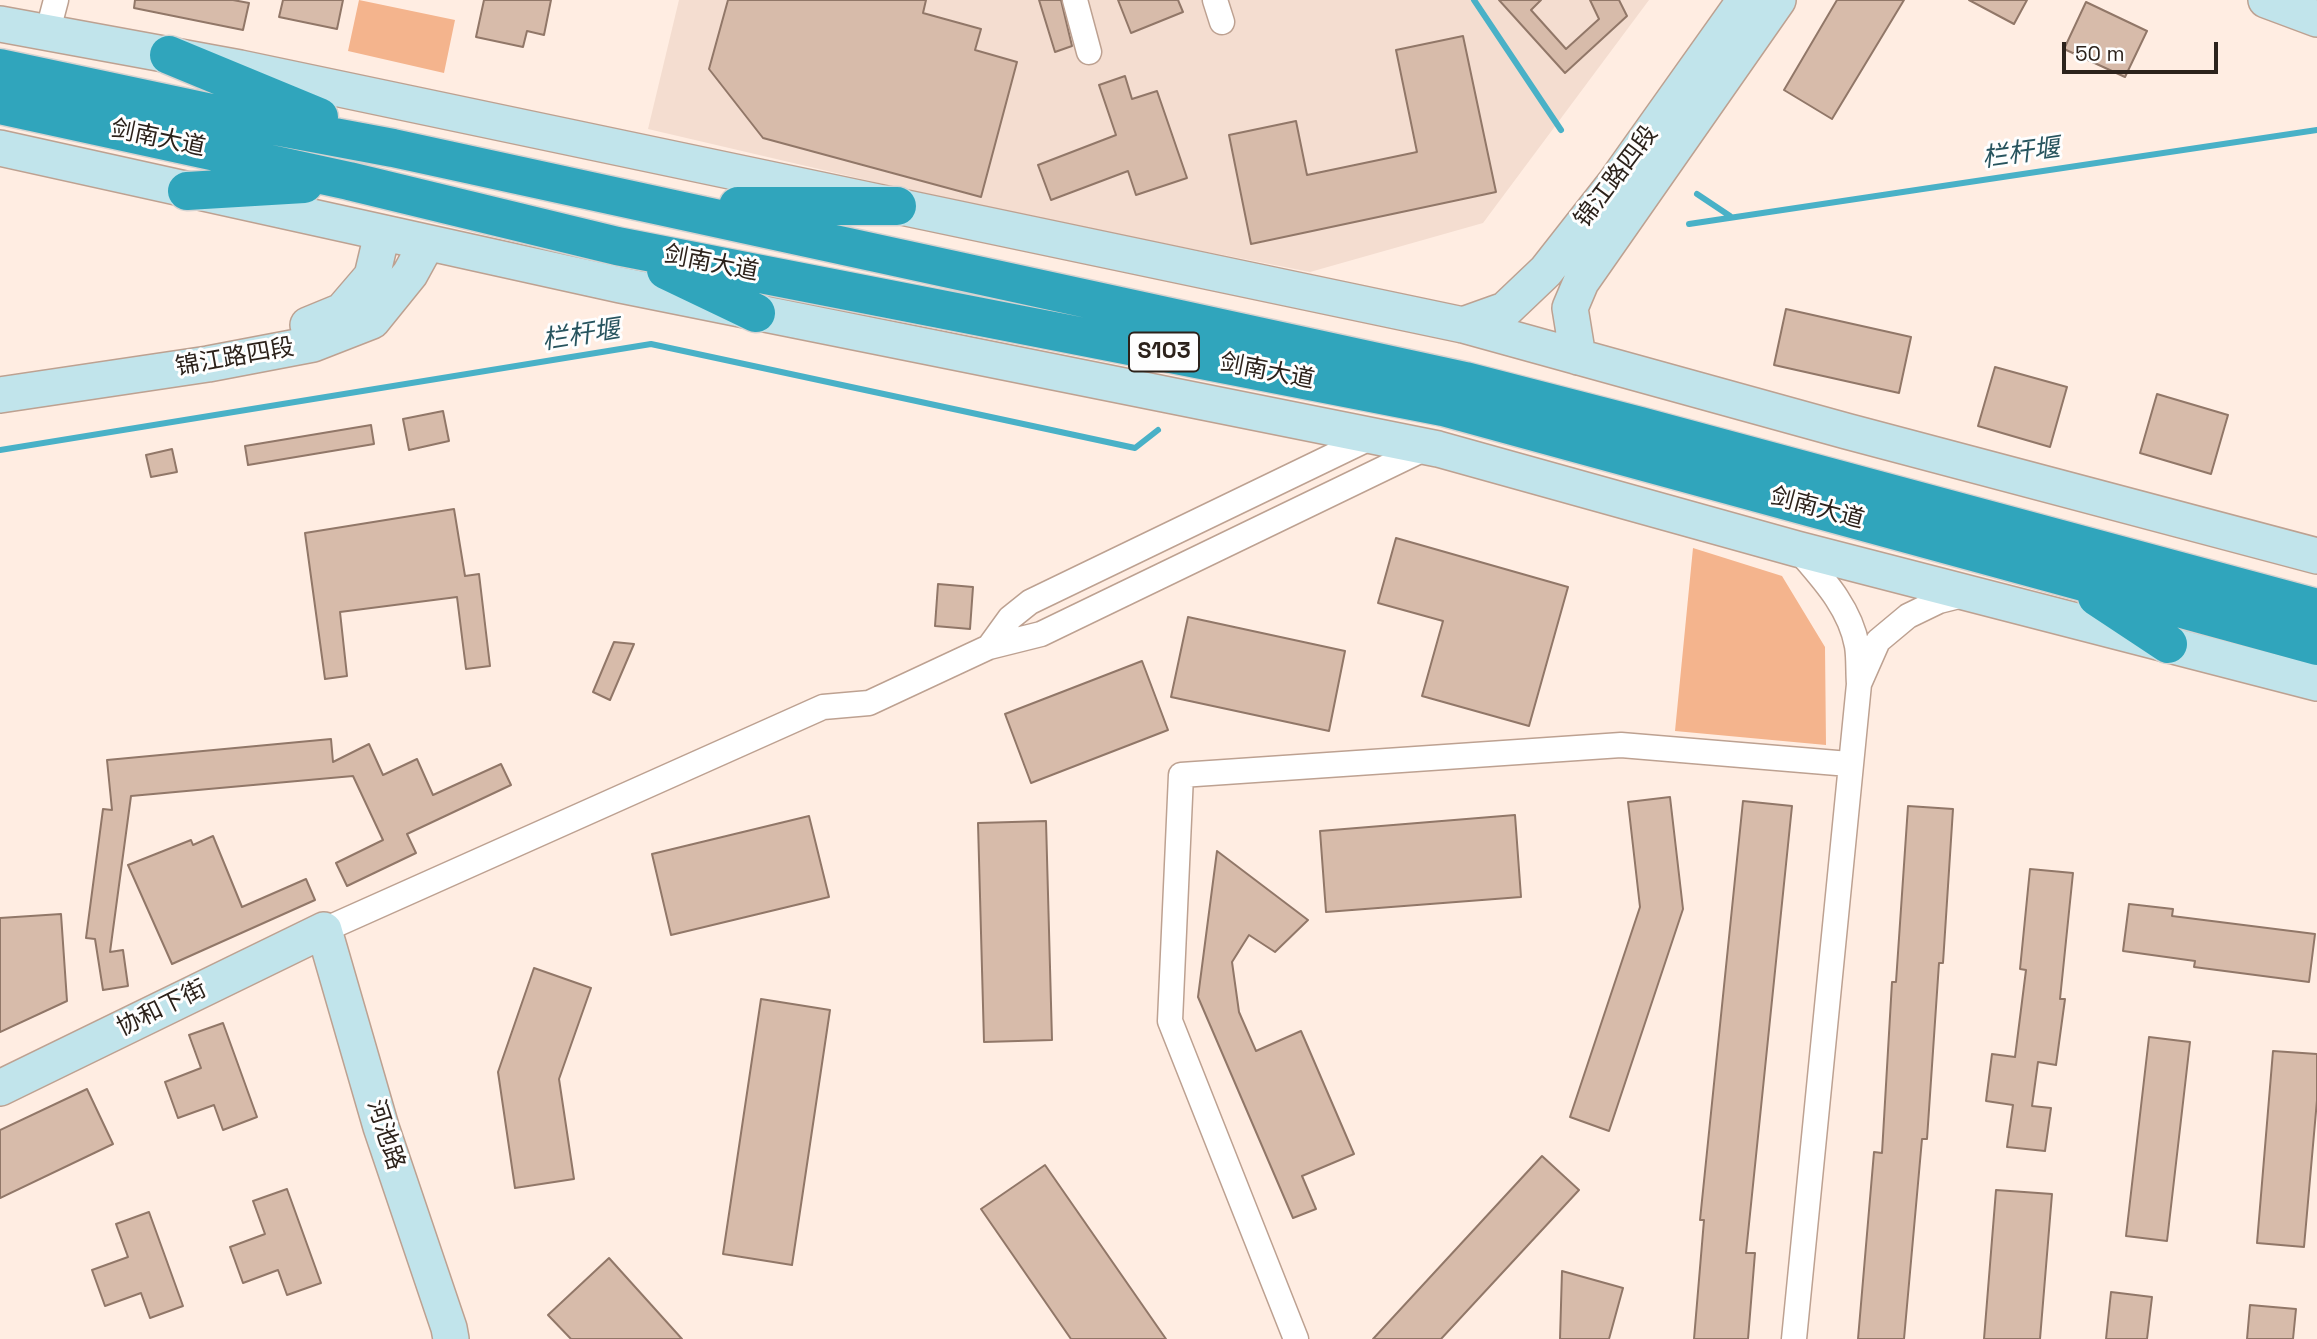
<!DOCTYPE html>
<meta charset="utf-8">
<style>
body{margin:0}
#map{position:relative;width:2317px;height:1339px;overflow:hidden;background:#ffede2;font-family:"Space Grotesk",sans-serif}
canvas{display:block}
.scale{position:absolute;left:2062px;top:42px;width:156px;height:32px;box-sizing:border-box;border:4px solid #2c221b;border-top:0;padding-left:9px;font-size:21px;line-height:24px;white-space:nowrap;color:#2c221b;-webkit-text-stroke:5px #fefefe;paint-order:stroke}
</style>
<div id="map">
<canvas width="2317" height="1339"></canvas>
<div class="scale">50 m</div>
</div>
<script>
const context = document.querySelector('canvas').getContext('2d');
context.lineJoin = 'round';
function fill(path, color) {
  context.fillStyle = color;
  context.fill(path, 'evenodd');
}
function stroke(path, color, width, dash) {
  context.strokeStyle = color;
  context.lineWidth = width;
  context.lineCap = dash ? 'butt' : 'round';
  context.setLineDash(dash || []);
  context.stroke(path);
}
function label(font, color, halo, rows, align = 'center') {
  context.font = font + ' "Space Grotesk","Noto Sans SC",sans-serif';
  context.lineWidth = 6;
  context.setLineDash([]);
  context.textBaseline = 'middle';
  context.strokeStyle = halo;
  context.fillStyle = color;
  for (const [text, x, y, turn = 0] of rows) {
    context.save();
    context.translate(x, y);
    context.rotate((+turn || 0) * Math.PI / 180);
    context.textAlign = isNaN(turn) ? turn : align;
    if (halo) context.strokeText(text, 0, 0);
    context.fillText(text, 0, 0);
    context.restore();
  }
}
fill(new Path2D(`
 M 679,0 L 1649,0 L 1483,223 L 1310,272 L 994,210 L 648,129 Z`), '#f4ddd0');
fill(new Path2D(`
 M 359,0 L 455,20 L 444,73 L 348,51 Z
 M 1693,548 L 1782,576 L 1825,647 L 1826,745 L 1675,731 Z`), '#f4b48d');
stroke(new Path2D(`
 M 1474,0 L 1561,130
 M 1697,194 L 1730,216
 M 1689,224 L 2317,130
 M 0,450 L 651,344 L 1135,448 L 1158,430`), '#49b1c7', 6);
const building = new Path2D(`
 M 135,0 L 233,0 L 249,3 L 243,30 L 134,8 Z
 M 283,0 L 343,0 L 337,29 L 279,17 Z
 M 484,0 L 551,0 L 544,35 L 527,31 L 523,47 L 476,37 Z
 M 728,0 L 926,0 L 923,13 L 981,29 L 975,50 L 1017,62 L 981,197 L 763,138 L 709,69 Z
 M 1039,0 L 1061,0 L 1072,46 L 1055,52 Z
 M 1118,0 L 1178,0 L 1183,12 L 1131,33 Z
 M 1499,0 L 1541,0 L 1531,10 L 1566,49 L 1599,19 L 1590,0 L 1619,0 L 1627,16 L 1565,73 Z
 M 1837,0 L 1904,0 L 1832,119 L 1784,90 Z
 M 1969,0 L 2027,0 L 2014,24 Z
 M 2086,2 L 2147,31 L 2125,77 L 2064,49 Z
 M 1463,36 L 1496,192 L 1251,244 L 1229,135 L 1296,121 L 1307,175 L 1417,152 L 1396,50 Z
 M 1125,76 L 1132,99 L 1157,91 L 1187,178 L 1136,195 L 1128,171 L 1051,200 L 1038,165 L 1116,135 L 1099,85 Z
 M 1786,309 L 1911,337 L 1899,393 L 1774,365 Z
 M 1995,367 L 2067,387 L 2050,447 L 1978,426 Z
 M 2157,394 L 2228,415 L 2211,474 L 2140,453 Z
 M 443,411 L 449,441 L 409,450 L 403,419 Z
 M 371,425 L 374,444 L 248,465 L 245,446 Z
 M 172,449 L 177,472 L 151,477 L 146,455 Z
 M 454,509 L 465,576 L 479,574 L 490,666 L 466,669 L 457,597 L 340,612 L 347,676 L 325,679 L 305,533 Z
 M 1396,538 L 1568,587 L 1529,726 L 1422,696 L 1443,621 L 1378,603 Z
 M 938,584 L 973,587 L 970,629 L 935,626 Z
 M 1188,617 L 1345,651 L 1329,731 L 1171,697 Z
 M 614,642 L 634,644 L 610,700 L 593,692 Z
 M 1142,661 L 1168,730 L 1031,783 L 1005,714 Z
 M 331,739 L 333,762 L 369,744 L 383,775 L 417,759 L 433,795 L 501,764 L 511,785 L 407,834 L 416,853 L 347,886 L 336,863 L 383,840 L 353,776 L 131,796 L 110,952 L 123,950 L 128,986 L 103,990 L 95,939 L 86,938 L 103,809 L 112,810 L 107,760 Z
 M 1670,797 L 1683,909 L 1609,1131 L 1570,1117 L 1640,907 L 1628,802 Z
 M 1743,801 L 1792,806 L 1746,1253 L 1755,1253 L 1748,1339 L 1694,1339 L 1704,1220 L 1700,1220 Z
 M 1908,806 L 1953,809 L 1943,963 L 1939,963 L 1927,1139 L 1922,1139 L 1904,1339 L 1858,1339 L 1874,1152 L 1882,1153 L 1892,982 L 1896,982 Z
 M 1515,815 L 1521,897 L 1326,912 L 1320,831 Z
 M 809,816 L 829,897 L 671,935 L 652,854 Z
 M 1046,821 L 1052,1040 L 984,1042 L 978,823 Z
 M 213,836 L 242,907 L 306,879 L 315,900 L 172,964 L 128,865 L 191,840 L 193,845 Z
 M 1217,851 L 1308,920 L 1275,952 L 1249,935 L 1232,962 L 1239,1012 L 1256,1051 L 1301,1031 L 1354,1154 L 1302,1176 L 1316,1209 L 1293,1218 L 1198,997 Z
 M 2030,869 L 2073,873 L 2060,999 L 2065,999 L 2056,1065 L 2038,1062 L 2032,1106 L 2051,1108 L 2045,1151 L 2007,1147 L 2013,1105 L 1986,1101 L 1992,1054 L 2015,1057 L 2026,970 L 2020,969 Z
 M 2129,904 L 2173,909 L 2172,916 L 2315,934 L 2309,982 L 2194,967 L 2195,961 L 2123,951 Z
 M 61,914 L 67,1001 L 0,1032 L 0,918 Z
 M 534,968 L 591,988 L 559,1079 L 574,1179 L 515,1188 L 498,1072 Z
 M 761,999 L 830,1010 L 792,1265 L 723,1254 Z
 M 223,1023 L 257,1117 L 223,1130 L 214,1105 L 178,1118 L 165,1082 L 201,1068 L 189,1035 Z
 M 2149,1037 L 2190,1042 L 2167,1241 L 2126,1236 Z
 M 2273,1051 L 2317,1054 L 2317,1100 L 2304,1247 L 2257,1243 Z
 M 87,1089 L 113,1144 L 0,1198 L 0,1130 Z
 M 1542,1156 L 1579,1190 L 1441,1339 L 1373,1339 Z
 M 1045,1165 L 1166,1339 L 1071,1339 L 981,1209 Z
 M 287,1189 L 321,1283 L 287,1295 L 278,1270 L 243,1283 L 230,1247 L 265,1234 L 253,1201 Z
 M 1996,1190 L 2052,1194 L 2040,1339 L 1984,1339 Z
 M 149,1212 L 183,1306 L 150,1318 L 141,1293 L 105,1306 L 92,1270 L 128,1257 L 116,1224 Z
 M 609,1258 L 682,1339 L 571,1339 L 548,1315 Z
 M 1562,1271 L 1623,1288 L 1609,1339 L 1560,1339 Z
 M 2111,1292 L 2152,1297 L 2147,1339 L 2106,1339 Z
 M 2250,1305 L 2296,1309 L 2293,1339 L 2247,1339 Z`);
fill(building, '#d7bbaa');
stroke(building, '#917768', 2);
const street = new Path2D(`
 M 1075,0 L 1089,52
 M 1215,0 L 1222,22
 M 47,34 L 56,0
 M 1374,436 L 1030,602 L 1010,618 L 989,647 L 1041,634 L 1428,447
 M 1797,549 C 1822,578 1850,607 1857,646 C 1859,658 1858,672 1859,684 L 1878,641 L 1908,616 L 1939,601 L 1967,594
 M 324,930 L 823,707 L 869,703 L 989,647
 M 1296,1339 L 1170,1021 L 1181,775 L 1621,745 L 1849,764
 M 1794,1339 L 1859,684`);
const secondary = new Path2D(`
 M 2266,0 L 2317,19
 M 0,24 L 240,68 L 1463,325 L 1846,431 L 2317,556
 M 0,148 L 620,285 L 1438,449 L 1797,549 L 2317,683
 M 308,325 L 342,311 L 372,276 L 382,234
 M 1463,325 L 1505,310 L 1546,271 L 1615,183 L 1745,0
 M 1578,357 L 1570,308 L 1581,282 L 1778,0
 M 0,395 L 208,364 L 313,344 L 372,321 L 410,274 L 427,243
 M 0,1088 L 324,930 L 381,1127 L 449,1328 L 451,1339`);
const highway = new Path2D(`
 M 169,55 L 319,117
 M 0,68 L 259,123 L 393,148 L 1465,381 L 1640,426 L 2317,608
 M 0,105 L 349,181 L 617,246 L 1443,407 L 2317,646
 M 187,191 L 304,184
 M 738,206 L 897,206
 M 666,270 L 756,313
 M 2097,597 L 2168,644`);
stroke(street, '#bda191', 27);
stroke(secondary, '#bda191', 38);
stroke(highway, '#d5d3d1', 41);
stroke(street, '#fff', 24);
stroke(secondary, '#c1e4eb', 35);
stroke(highway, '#30a5bc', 38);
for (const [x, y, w] of [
 [1164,352,70]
]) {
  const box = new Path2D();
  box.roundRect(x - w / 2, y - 19.5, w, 39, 5);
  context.fillStyle = '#fefefe';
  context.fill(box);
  stroke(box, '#2c221b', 2);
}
label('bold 23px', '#2c221b', null, [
 ["S103",1164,352]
]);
label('24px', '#2c221b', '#fefefe', [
 ["剑南大道",158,139,12],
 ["锦江路四段",1617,177,-53],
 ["剑南大道",711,264,11],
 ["锦江路四段",235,358,-10],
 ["剑南大道",1267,372,11],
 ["剑南大道",1817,509,15],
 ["协和下街",162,1009,-26],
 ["河池路",385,1135,72]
]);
label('italic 26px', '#27545e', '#fefefe', [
 ["栏杆堰",2021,154,-8],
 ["栏杆堰",581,336,-9]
]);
</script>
